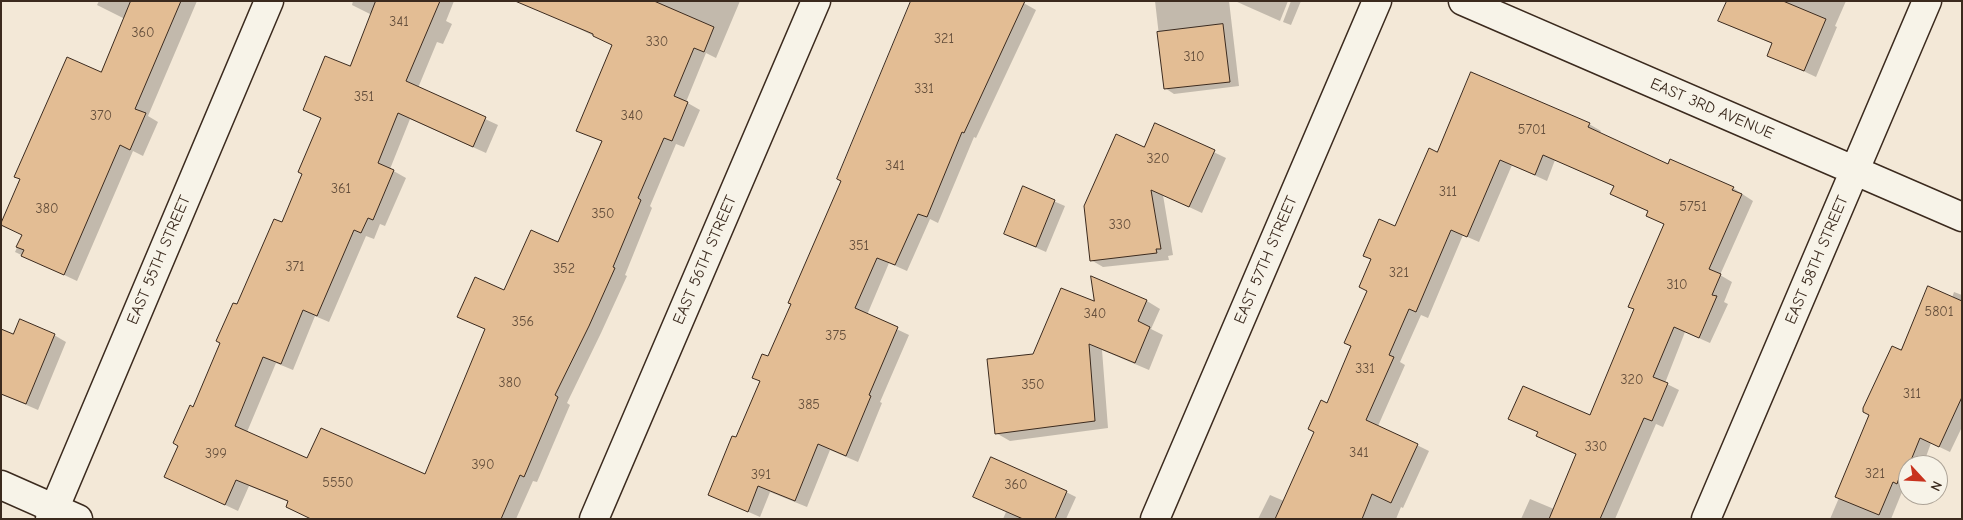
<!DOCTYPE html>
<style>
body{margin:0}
#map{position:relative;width:1963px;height:520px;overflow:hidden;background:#f3e8d7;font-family:"Comic Neue",sans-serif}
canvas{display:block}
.frame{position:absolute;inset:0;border:2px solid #3b2a1e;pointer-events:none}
.north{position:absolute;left:1898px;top:455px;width:50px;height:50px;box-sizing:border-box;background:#f7f3e8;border:1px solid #aca397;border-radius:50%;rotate:115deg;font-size:14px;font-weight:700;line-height:20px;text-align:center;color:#3b2a1e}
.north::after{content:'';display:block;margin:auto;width:18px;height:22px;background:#c8321e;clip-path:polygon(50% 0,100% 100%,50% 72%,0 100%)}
</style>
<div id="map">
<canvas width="1963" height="520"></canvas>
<div class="frame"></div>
<div class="north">N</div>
</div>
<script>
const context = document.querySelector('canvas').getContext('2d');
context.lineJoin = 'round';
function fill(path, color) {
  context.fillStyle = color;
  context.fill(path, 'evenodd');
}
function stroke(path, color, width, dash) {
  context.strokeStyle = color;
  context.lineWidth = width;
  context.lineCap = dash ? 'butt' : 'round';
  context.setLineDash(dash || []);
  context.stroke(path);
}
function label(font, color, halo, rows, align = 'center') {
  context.font = font + ' "Comic Neue",sans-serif';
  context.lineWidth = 4;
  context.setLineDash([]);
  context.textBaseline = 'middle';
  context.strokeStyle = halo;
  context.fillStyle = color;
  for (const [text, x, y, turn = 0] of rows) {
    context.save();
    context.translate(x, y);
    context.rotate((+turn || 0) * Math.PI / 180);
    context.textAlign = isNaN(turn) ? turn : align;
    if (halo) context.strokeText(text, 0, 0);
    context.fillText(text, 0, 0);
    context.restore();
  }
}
fill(new Path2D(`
 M 99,1 L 197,1 L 148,116 L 158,122 L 143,156 L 133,151 L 77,281 L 15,252 L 23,235 L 2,225 L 102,74 L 125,19 L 97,5 Z
 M 353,1 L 454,1 L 446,21 L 452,24 L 443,44 L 437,42 L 418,88 L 498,125 L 486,153 L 410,119 L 390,169 L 406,178 L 385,226 L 380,224 L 374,239 L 366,236 L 329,322 L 315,316 L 293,370 L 276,363 L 247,432 L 308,460 L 425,476 L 486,330 L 459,317 L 504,291 L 559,244 L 603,142 L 578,130 L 613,45 L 548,14 L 553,1 L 740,1 L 716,58 L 706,53 L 686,102 L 700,110 L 684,147 L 676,144 L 650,206 L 652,208 L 625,275 L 627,276 L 601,333 L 567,403 L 570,405 L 537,482 L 533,481 L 516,519 L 311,519 L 287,507 L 289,502 L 249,486 L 238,511 L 165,477 L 238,306 L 282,224 L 303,174 L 322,119 L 304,109 L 350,68 L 372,15 L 352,5 Z
 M 1020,1 L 1036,10 L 976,138 L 974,137 L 938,223 L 930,219 L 907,271 L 889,263 L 867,315 L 909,335 L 880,402 L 882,403 L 858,462 L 830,450 L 807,507 L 770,492 L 760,517 L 710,495 L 737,439 L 769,358 Z
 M 1155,1 L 1229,1 L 1239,86 L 1174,94 L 1165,88 Z
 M 1235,1 L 1288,1 L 1280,21 Z
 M 1291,1 L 1301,1 L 1291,25 L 1283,22 Z
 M 1728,1 L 1846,1 L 1835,26 L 1837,27 L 1816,77 L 1769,55 L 1773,44 L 1732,27 L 1720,21 Z
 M 1155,124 L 1226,158 L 1202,213 L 1163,195 L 1173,255 L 1168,256 L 1169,260 L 1103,267 L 1091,260 Z
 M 1589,124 L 1601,131 L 1599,134 L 1669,165 L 1733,188 L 1753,201 L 1720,275 L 1732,282 L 1724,302 L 1728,304 L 1710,343 L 1685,332 L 1665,383 L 1679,390 L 1663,427 L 1656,424 L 1615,519 L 1521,519 L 1530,499 L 1554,509 L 1577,455 L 1549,442 L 1537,436 L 1539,432 L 1510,418 L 1590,417 L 1635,310 L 1630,307 L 1665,225 L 1647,215 L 1649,212 L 1611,194 L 1615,187 L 1555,160 L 1547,181 L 1512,165 L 1479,242 L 1463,235 L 1428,318 L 1421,315 L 1400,362 L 1405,365 L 1378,426 L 1429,451 L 1403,508 L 1401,507 L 1396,519 L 1258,519 L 1270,495 L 1284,501 L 1353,346 L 1368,291 L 1372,260 L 1365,255 L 1396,227 L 1438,154 Z
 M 1023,188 L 1065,206 L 1046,252 L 1005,234 Z
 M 1093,278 L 1147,301 L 1160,309 L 1151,329 L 1163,335 L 1149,370 L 1102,350 L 1108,428 L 1010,441 L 996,433 L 1034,355 L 1096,303 Z
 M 1954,292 L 1962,295 L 1962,427 L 1950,452 L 1931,443 L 1923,465 L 1908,465 L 1908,489 L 1904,487 L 1891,519 L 1830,519 L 1901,352 L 1952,298 Z
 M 1,331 L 14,336 L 54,335 L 66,342 L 38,410 L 1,394 Z
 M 1066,492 L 1076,497 L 1066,519 L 1003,519 L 1006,512 Z`), '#0003');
const building = new Path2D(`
 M 131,1 L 181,1 L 135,109 L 146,113 L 130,150 L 120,145 L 64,275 L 21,256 L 24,250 L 16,247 L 22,235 L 1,225 L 1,223 L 20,179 L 14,177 L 67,57 L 101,72 Z
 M 376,1 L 440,1 L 406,81 L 486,117 L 473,147 L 398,113 L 378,163 L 394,170 L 373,220 L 368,218 L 361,233 L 354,230 L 317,316 L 303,310 L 281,364 L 263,357 L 235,426 L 307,458 L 321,428 L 425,474 L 485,329 L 457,317 L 475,277 L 504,290 L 531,230 L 558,242 L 602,141 L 576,131 L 612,45 L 593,36 L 593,34 L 515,1 L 654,1 L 714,27 L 704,52 L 694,48 L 674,96 L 688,102 L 672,141 L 664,138 L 638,198 L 641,200 L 613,267 L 615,268 L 589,326 L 555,395 L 558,397 L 524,477 L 520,475 L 501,519 L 311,519 L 286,507 L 288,501 L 236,480 L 225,505 L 164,477 L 178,446 L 173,443 L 190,405 L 193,407 L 220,343 L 216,341 L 233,303 L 237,304 L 274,219 L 282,222 L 302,174 L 298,172 L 321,118 L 303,110 L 325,56 L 350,66 Z
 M 911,1 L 1025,1 L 964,133 L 962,132 L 927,217 L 918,214 L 895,265 L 877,258 L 855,308 L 898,327 L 869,395 L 871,396 L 846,456 L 818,444 L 795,501 L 758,486 L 748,512 L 708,495 L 732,436 L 736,437 L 760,381 L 752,378 L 762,354 L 768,356 L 791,304 L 788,303 L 841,181 L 837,179 Z
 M 1727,1 L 1783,1 L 1826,19 L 1804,71 L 1767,56 L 1772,43 L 1718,21 Z
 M 1223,24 L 1230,82 L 1164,89 L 1157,32 Z
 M 1471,72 L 1590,123 L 1588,127 L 1668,164 L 1670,159 L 1734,187 L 1732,190 L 1742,194 L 1709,269 L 1721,274 L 1712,295 L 1717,296 L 1699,338 L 1674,327 L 1653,377 L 1668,383 L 1652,421 L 1644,418 L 1600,519 L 1549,519 L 1576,454 L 1536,436 L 1538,432 L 1508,419 L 1523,386 L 1590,415 L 1634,309 L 1628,307 L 1664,224 L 1646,216 L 1648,211 L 1610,194 L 1614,186 L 1543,155 L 1535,175 L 1500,160 L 1467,237 L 1451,230 L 1416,312 L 1409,309 L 1389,355 L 1394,357 L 1366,420 L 1418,444 L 1391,503 L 1372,494 L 1362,519 L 1275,519 L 1314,432 L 1308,429 L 1321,400 L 1327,403 L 1351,346 L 1344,343 L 1367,291 L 1359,287 L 1371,259 L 1363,256 L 1379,219 L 1395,226 L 1429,148 L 1437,152 Z
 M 1155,123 L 1215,150 L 1189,207 L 1151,190 L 1161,249 L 1156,249 L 1157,253 L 1090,261 L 1084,206 L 1116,134 L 1144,147 Z
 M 1023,186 L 1055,200 L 1036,247 L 1004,234 Z
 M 1091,276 L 1147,300 L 1138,321 L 1150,327 L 1135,363 L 1089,344 L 1095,421 L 995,434 L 987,359 L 1033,354 L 1061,288 L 1094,301 Z
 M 1928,286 L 1962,301 L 1962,397 L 1939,447 L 1920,438 L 1903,480 L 1899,478 L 1897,484 L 1893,482 L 1879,515 L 1835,497 L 1869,415 L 1863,412 L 1863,408 L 1892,346 L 1901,350 Z
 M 20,319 L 55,334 L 26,404 L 1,394 L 1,329 L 13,334 Z
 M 991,457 L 1067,491 L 1055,519 L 1023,519 L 973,497 Z`);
fill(building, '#e3bd94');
stroke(building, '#3b2a1e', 1);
const minor = new Path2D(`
 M 1463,1 L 1962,217
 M 50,519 L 269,1
 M 594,519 L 816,1
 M 1155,519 L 1377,1
 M 1706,519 L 1927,1`);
const major = new Path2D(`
 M 1,485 L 78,519`);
stroke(minor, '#3b2a1e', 31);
stroke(major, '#3b2a1e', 31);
stroke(minor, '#f7f3e8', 28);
stroke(major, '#f7f3e8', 28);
label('14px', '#654f3c', null, [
 ["341",399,22],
 ["360",143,33],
 ["321",944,39],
 ["330",657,42],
 ["310",1194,57],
 ["331",924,89],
 ["351",364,97],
 ["370",101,116],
 ["340",632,116],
 ["5701",1532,130],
 ["320",1158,159],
 ["341",895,166],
 ["361",341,189],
 ["311",1448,192],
 ["5751",1693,207],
 ["380",47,209],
 ["350",603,214],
 ["330",1120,225],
 ["351",859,246],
 ["371",295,267],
 ["352",564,269],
 ["321",1399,273],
 ["310",1677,285],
 ["5801",1939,312],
 ["340",1095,314],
 ["356",523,322],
 ["375",836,336],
 ["331",1365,369],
 ["320",1632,380],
 ["380",510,383],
 ["350",1033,385],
 ["311",1912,394],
 ["385",809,405],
 ["330",1596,447],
 ["341",1359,453],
 ["399",216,454],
 ["390",483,465],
 ["321",1875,474],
 ["391",761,475],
 ["5550",338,483],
 ["360",1016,485]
]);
label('16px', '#3b2a1e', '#f7f3e8', [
 ["EAST 3RD AVENUE",1712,109,23],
 ["EAST 55TH STREET",159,260,-67],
 ["EAST 56TH STREET",705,260,-67],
 ["EAST 57TH STREET",1266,260,-67],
 ["EAST 58TH STREET",1817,260,-67]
]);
</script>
